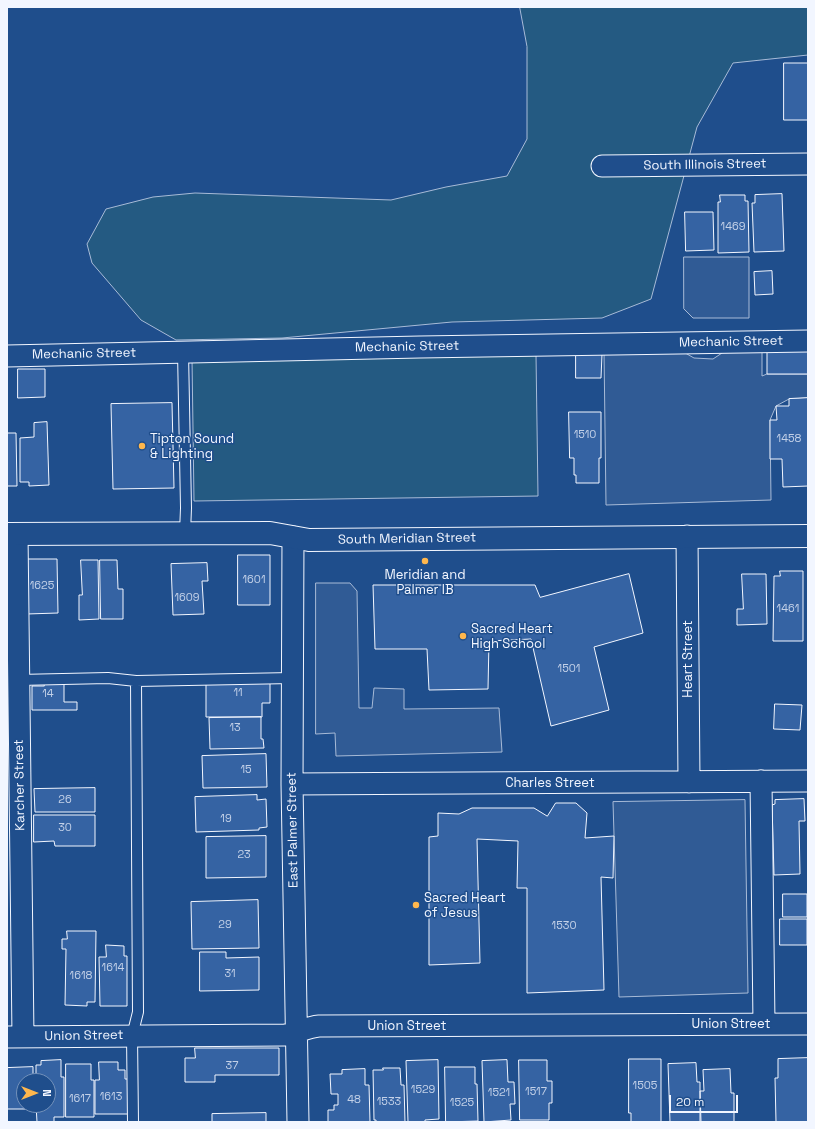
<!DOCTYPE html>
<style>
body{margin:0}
#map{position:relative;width:815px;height:1129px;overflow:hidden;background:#1f4e8c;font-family:"Space Grotesk",sans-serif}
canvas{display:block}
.frame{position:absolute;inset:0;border:8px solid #f2f6ff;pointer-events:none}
.north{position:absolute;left:16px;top:1073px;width:40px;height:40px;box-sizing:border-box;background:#1f4e8c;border:1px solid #7391ba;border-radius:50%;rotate:90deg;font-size:11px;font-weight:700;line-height:16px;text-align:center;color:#f2f6ff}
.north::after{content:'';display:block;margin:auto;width:14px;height:18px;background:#ffb74d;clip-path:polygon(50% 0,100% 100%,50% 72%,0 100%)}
.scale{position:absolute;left:669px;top:1095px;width:69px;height:18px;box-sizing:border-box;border:2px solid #f2f6ff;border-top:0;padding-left:5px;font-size:12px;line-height:14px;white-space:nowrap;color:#f2f6ff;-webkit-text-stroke:3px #1f4e8c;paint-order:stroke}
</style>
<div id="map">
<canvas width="815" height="1129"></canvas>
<div class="frame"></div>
<div class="north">N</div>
<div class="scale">20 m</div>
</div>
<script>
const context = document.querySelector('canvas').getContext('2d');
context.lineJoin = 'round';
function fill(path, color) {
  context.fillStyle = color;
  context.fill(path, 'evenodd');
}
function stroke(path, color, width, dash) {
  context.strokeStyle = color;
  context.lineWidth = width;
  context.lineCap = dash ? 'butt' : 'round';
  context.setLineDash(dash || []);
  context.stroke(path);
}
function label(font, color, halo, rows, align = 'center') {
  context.font = font + ' "Space Grotesk",sans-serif';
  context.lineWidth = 3;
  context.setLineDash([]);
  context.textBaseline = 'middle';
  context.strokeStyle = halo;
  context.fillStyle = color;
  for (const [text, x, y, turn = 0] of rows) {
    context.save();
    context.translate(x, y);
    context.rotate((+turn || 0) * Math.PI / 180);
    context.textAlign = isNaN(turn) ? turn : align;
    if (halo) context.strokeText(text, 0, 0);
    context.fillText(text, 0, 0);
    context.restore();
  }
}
const green = new Path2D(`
 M 520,7 L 808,7 L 808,55 L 733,63 L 697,127 L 651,299 L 602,318 L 452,322 L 282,338 L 176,340 L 141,320 L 92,263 L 87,244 L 106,209 L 153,197 L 195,193 L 391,200 L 446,187 L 507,176 L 527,139 L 527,47 Z
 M 536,354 L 538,496 L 194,501 L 192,358 Z`);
fill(green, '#245a82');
stroke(green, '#a8bbd7', 1);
const parking = new Path2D(`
 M 684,257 L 749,257 L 749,318 L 693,318 L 684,309 Z
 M 680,350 L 694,358 L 713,359 L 725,351 L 762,351 L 762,376 L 767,374 L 808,374 L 808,398 L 789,399 L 776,406 L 770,420 L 771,500 L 606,505 L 604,351 Z
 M 316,583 L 350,583 L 357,591 L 359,708 L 372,708 L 374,688 L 404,689 L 404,709 L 499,708 L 502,752 L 336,756 L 335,733 L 316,734 Z
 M 745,800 L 748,993 L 619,997 L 613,802 Z`);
fill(parking, '#305b95');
stroke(parking, '#a8bbd7', 1);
const building = new Path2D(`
 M 784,63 L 808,63 L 808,120 L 784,120 Z
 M 782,194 L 784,251 L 754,252 L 752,203 L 755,203 L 755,195 Z
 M 720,195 L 745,195 L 745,201 L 748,201 L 749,252 L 718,253 L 718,202 L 720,202 Z
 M 685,212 L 713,212 L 714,250 L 686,251 Z
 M 772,271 L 773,294 L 755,295 L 754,272 Z
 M 808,347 L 808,374 L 767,374 L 767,348 Z
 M 576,353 L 602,354 L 601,378 L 576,378 Z
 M 18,369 L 45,369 L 45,397 L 18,398 Z
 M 808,398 L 808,486 L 783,487 L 782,459 L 770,459 L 770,420 L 777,420 L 776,406 L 789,406 L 789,399 Z
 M 172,403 L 174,488 L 113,489 L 111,404 Z
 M 569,412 L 601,412 L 601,458 L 599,458 L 599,483 L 576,483 L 576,475 L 574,475 L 574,458 L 570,458 Z
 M 47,422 L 49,485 L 29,486 L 29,482 L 20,482 L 20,438 L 34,437 L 34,423 Z
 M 7,433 L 16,433 L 17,486 L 7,486 Z
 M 238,555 L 270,555 L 270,605 L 238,605 Z
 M 7,558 L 8,634 L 7,634 Z
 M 26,559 L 57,559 L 58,613 L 27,614 Z
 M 81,560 L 98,560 L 99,619 L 79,620 L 79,595 L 82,595 Z
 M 100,560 L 117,560 L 118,589 L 123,589 L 123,619 L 101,619 Z
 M 207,563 L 208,581 L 202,581 L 204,614 L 173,615 L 171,564 Z
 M 780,571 L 803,571 L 803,641 L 773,641 L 774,576 L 780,576 Z
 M 629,574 L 643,633 L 594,647 L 609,710 L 551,726 L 531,639 L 489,641 L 488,689 L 429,690 L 427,649 L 375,649 L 373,585 L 535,585 L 540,597 Z
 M 742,574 L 766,574 L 767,624 L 737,625 L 737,609 L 743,609 Z
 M 270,683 L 270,703 L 262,703 L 262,717 L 206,717 L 206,684 Z
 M 44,684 L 64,684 L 64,702 L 77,702 L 77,710 L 32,710 L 32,686 L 44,686 Z
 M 775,704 L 802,705 L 800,730 L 774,729 Z
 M 261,717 L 261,739 L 263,739 L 264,748 L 210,749 L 209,718 Z
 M 266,754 L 267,787 L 203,788 L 202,756 Z
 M 95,788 L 95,812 L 35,812 L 34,789 Z
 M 257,795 L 257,800 L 266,799 L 267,827 L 259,828 L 259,830 L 196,832 L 195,797 Z
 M 804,799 L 805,821 L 799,821 L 800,874 L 774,875 L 772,805 L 775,804 L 775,800 Z
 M 556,803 L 576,803 L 587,813 L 585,838 L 614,836 L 613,878 L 601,877 L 604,990 L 527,993 L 527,888 L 517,888 L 518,841 L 477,839 L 480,963 L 429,965 L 429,837 L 438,836 L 438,813 L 459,814 L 472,808 L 534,808 L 547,816 Z
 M 34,815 L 95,815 L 95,846 L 55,846 L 54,841 L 34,842 Z
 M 266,836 L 266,877 L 206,878 L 206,837 Z
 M 783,894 L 807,894 L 807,917 L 783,917 Z
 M 258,900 L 259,948 L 192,949 L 191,902 Z
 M 780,919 L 807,919 L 807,945 L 780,945 Z
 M 67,931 L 96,931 L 95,1002 L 87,1002 L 87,1006 L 65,1005 L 66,949 L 62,949 L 62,939 L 67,939 Z
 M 106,945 L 124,946 L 124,956 L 127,956 L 127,1006 L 100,1006 L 99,957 L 106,957 Z
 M 200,952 L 226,952 L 226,958 L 259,957 L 259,990 L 200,991 Z
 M 195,1048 L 279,1048 L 279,1075 L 215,1075 L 215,1082 L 185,1082 L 185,1058 L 195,1058 Z
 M 808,1058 L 808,1122 L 776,1122 L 775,1078 L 778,1078 L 778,1059 Z
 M 629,1059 L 661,1059 L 661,1122 L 631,1122 L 631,1113 L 629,1113 Z
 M 61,1060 L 61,1077 L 64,1077 L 64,1117 L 54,1117 L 54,1122 L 37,1122 L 36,1105 L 48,1105 L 48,1081 L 36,1081 L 36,1065 L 41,1065 L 41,1061 Z
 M 438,1060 L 439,1119 L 425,1120 L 425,1122 L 408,1122 L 406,1061 Z
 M 507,1060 L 508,1082 L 514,1082 L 515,1104 L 510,1104 L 511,1120 L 484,1122 L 482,1061 Z
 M 519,1060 L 547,1060 L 547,1081 L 552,1081 L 552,1103 L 549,1103 L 549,1120 L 520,1120 Z
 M 99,1062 L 118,1062 L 118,1070 L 125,1070 L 125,1079 L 128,1079 L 128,1114 L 95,1114 L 95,1080 L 99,1080 Z
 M 696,1063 L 697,1082 L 700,1082 L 700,1122 L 670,1122 L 668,1064 Z
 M 66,1064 L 91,1064 L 91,1080 L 94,1080 L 94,1117 L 66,1117 Z
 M 33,1067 L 33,1081 L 24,1081 L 24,1105 L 33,1105 L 33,1109 L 7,1109 L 7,1068 Z
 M 445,1067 L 475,1067 L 475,1084 L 477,1084 L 478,1121 L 446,1122 Z
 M 383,1068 L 400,1068 L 401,1085 L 404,1085 L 405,1122 L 376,1122 L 376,1120 L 374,1120 L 373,1070 L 383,1070 Z
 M 365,1069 L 365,1085 L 369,1085 L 370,1122 L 328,1122 L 328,1110 L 334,1110 L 334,1105 L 338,1105 L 338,1094 L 331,1094 L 330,1074 L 342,1074 L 342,1070 Z
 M 730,1069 L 731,1093 L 734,1093 L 734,1122 L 701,1122 L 700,1091 L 704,1091 L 703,1070 Z
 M 266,1113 L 266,1122 L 212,1122 L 212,1114 Z`);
fill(building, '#3563a3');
stroke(building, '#f2f6ff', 1);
const lane = new Path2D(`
 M 183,352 L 186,508 L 185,533
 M 18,680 L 108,678 L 136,681 L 292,678
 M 133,1122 L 132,1036 L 138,1012 L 136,681`);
const street = new Path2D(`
 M 602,166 L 808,164
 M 7,356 L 420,347 L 808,341
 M 17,534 L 23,1037
 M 687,536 L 689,782
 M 293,537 L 292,784 L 298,1122
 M 761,781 L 764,1024
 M 292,784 L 808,781
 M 7,1037 L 285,1035 C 297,1033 307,1027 319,1026 L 808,1024`);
const secondary = new Path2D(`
 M 7,534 L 270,533 L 309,540 L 808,536`);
stroke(lane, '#f2f6ff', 12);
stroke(street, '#f2f6ff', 23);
stroke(secondary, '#f2f6ff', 24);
stroke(lane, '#1f4e8c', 10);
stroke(street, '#1f4e8c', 21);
stroke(secondary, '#1f4e8c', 22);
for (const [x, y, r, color] of [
 [142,446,4,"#ffb74d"],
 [425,561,4,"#ffb74d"],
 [463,636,4,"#ffb74d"],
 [416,905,4,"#ffb74d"]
]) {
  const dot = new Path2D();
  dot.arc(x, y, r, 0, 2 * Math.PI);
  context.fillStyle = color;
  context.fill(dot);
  stroke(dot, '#1f4e8c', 1.5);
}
label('11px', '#c3d1e8', null, [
 ["1469",733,227],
 ["1510",585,435],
 ["1458",789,439],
 ["1601",254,580],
 ["1625",42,586],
 ["1609",187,598],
 ["1461",788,609],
 ["1501",569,669],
 ["11",238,693],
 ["14",48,694],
 ["13",235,728],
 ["15",246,770],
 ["26",65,800],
 ["19",226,819],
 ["30",65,828],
 ["23",244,855],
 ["29",225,925],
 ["1530",564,926],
 ["1614",113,968],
 ["31",230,974],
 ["1618",81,976],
 ["37",232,1066],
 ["1505",645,1086],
 ["1529",423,1090],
 ["1517",536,1092],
 ["1521",499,1093],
 ["1613",111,1097],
 ["1617",80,1099],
 ["48",354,1100],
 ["1533",389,1102],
 ["1525",462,1103]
]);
label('13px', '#f2f6ff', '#1f4e8c', [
 ["South Illinois Street",705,165,-1],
 ["Mechanic Street",731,342,-1],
 ["Mechanic Street",407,347,-1],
 ["Mechanic Street",84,354,-1],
 ["South Meridian Street",407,539,-1],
 ["Heart Street",688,659,-90],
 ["Charles Street",550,783],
 ["Karcher Street",20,785,-91],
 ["East Palmer Street",293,830,-91],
 ["Union Street",731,1024],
 ["Union Street",407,1026],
 ["Union Street",84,1036,-1]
]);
label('13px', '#f2f6ff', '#1f4e8c', [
 ["Tipton Sound",150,439],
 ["& Lighting",150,454],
 ["Meridian and",425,575,"center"],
 ["Palmer IB",425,590,"center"],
 ["Sacred Heart",471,629],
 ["High School",471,644],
 ["Sacred Heart",424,898],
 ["of Jesus",424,913]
], 'left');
</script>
